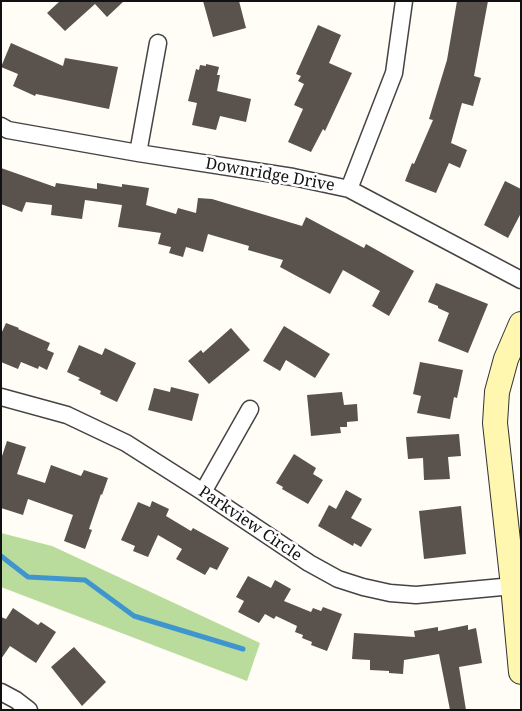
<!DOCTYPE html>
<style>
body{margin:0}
#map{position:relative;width:522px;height:711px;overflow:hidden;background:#fffdf5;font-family:"Noto Serif",serif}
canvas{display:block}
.frame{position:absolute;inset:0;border:2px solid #111;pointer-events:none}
</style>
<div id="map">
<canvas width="522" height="711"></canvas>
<div class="frame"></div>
</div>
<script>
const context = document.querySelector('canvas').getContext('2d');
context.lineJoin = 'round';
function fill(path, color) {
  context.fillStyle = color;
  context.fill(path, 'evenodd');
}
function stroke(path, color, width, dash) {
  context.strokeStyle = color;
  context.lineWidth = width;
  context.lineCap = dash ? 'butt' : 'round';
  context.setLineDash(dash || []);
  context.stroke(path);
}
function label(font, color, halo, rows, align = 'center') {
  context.font = font + ' "Noto Serif",serif';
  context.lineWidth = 5;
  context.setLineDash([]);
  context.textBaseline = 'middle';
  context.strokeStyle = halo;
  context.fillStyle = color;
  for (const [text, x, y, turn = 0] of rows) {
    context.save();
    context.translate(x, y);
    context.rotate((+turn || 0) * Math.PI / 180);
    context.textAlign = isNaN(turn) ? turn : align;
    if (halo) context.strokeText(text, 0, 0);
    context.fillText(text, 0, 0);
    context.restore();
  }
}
fill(new Path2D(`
 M 1,533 L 52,546 L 260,643 L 247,681 L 1,587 Z`), '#b9dc9c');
stroke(new Path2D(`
 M 1,556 L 28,577 L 85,580 L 134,616 L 243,649`), '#3f96cf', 5);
fill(new Path2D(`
 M 60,1 L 124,1 L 107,17 L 95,4 L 65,31 L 47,13 Z
 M 203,1 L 239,1 L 246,28 L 213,37 Z
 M 457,1 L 488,1 L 474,76 L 481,78 L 473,106 L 462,103 L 451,143 L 467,150 L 460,168 L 449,163 L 436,193 L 405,181 L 412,163 L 414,164 L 433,120 L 429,119 L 447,60 Z
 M 318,25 L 341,35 L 329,63 L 352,73 L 325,131 L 323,129 L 311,152 L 288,142 L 303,109 L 294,105 L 304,84 L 298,81 L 301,76 L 296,74 Z
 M 11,43 L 63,66 L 65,58 L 118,67 L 109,109 L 36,94 L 35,96 L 13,86 L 18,74 L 1,67 Z
 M 206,64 L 219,67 L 217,75 L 220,75 L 217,91 L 251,99 L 246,122 L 220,116 L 216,130 L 192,125 L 197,103 L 188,101 L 196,69 L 199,70 L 200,65 L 206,66 Z
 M 1,168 L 55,187 L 56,183 L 97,189 L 97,183 L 122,187 L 122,184 L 149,188 L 146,205 L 176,214 L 178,208 L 196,213 L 198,198 L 212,199 L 302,226 L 306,217 L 364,248 L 366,244 L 414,271 L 389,316 L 372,306 L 380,291 L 343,270 L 330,294 L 280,267 L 283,260 L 248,250 L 249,246 L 208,234 L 203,252 L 186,247 L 183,257 L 169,253 L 171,247 L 158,244 L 161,233 L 118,227 L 122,205 L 85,200 L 82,219 L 51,215 L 52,205 L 26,202 L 22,212 L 1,204 Z
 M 505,181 L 521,189 L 521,213 L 508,238 L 484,225 Z
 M 436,283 L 488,304 L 468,353 L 438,341 L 449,313 L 438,308 L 438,306 L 428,302 Z
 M 6,323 L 19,328 L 18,329 L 50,343 L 47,350 L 54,353 L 47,370 L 39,366 L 38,369 L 21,362 L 18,369 L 1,362 L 1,334 Z
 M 284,326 L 330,354 L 315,378 L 286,360 L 280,371 L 263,361 Z
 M 231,328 L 250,350 L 209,384 L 188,361 L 201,350 L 203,353 Z
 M 79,345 L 102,355 L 105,348 L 136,363 L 117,402 L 100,394 L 101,391 L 78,380 L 80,378 L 67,372 Z
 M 420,362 L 463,370 L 457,398 L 454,397 L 450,419 L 417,413 L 421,396 L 413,394 Z
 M 171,387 L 199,394 L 192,421 L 148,410 L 154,388 L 170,392 Z
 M 342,392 L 344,405 L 357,404 L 358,421 L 347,422 L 347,427 L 340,427 L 341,433 L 311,436 L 307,395 Z
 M 459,434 L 461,456 L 448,457 L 450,479 L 424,480 L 423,458 L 408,459 L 406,437 Z
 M 7,441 L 26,447 L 17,474 L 45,483 L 51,465 L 81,476 L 84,470 L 108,478 L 102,495 L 101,494 L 89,529 L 92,530 L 85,549 L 64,541 L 73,515 L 28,499 L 23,515 L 1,508 L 1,459 Z
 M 294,454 L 316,468 L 313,474 L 323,480 L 308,504 L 282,489 L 283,487 L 276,483 Z
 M 346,490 L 362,499 L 351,518 L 372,529 L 361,547 L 354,543 L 353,546 L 318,526 L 329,505 L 336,509 Z
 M 152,501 L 169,509 L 166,516 L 191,531 L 193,528 L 229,548 L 217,570 L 210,567 L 205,575 L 176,559 L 182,549 L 158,535 L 148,557 L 133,551 L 135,546 L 121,540 L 138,502 L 150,507 Z
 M 461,506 L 466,554 L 424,559 L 419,511 Z
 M 248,576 L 271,588 L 275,580 L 291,589 L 284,601 L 311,612 L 313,608 L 321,611 L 323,607 L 342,614 L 327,651 L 311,645 L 312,642 L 302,638 L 303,635 L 295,632 L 297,626 L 276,616 L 274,619 L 265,614 L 259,623 L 238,612 L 244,601 L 236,597 Z
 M 13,608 L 38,625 L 41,622 L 56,632 L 36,663 L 10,646 L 1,659 L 1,617 L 6,619 Z
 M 468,625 L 468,630 L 476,628 L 482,663 L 459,667 L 466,710 L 450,710 L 439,654 L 404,660 L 403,674 L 389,673 L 389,671 L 370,670 L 370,660 L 352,659 L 354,633 L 415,637 L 414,631 L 438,627 L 438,631 Z
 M 74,647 L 106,682 L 82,706 L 51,667 Z`), '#5a524d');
const street = new Path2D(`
 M 1,126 L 8,130 L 138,153 L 293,177 L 349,189 L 521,280
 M 138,153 L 158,43
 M 349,189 L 394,73 L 404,1
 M 1,397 L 67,415 L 126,443 L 203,492 L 309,563 L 338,579 L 363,587 L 390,593 L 416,595 L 513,586
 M 203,492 L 250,409
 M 1,692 L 16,700 L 29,710`);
const secondary = new Path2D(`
 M 521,324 L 506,359 L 497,392 L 495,423 L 513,586 L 521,672`);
stroke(street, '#444', 19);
stroke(secondary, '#333', 26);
stroke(street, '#fff', 16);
stroke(secondary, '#fff6b0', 24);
label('16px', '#111', '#fff', [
 ["Downridge Drive",270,175,10],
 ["Parkview Circle",250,524,34]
]);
</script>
